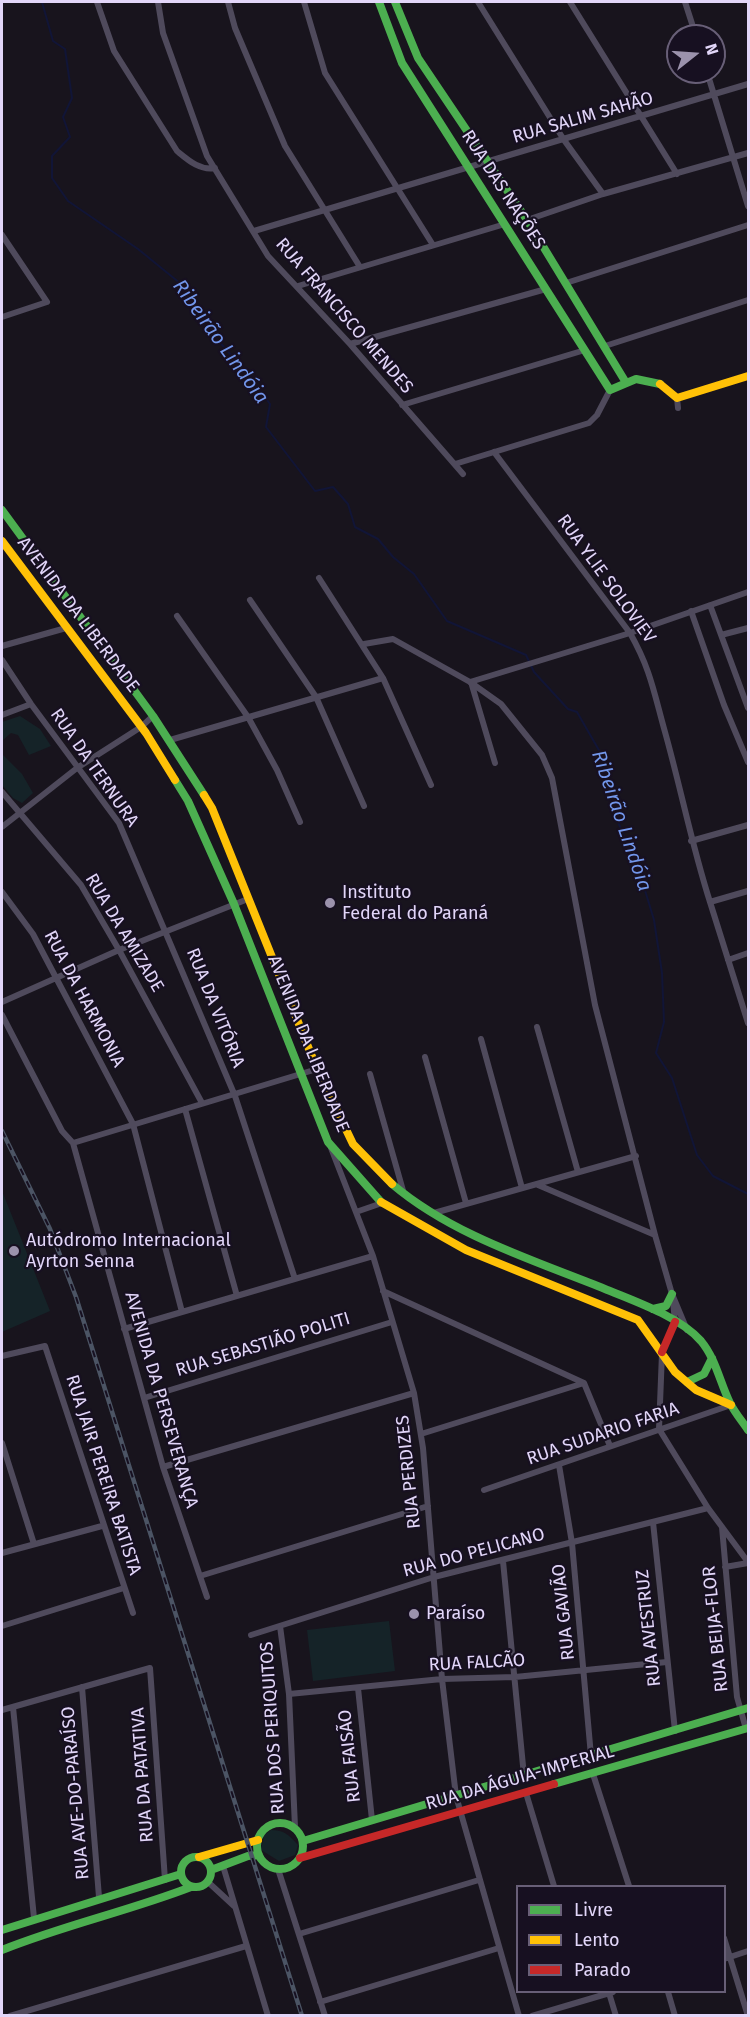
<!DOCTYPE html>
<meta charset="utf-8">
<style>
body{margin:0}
#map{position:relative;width:750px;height:2017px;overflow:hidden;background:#18141d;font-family:"Fira Sans",sans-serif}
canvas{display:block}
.frame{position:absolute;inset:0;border:3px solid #e2d6f9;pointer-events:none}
.legend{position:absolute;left:516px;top:1885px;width:210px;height:108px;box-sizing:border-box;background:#171021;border:2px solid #685f77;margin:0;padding:8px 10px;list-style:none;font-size:18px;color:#e2d6f9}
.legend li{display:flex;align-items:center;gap:12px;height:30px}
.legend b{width:30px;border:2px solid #685f77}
.north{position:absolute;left:666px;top:24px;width:60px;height:60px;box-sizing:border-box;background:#171021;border:2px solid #685f77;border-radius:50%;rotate:73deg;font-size:16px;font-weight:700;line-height:24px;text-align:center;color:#e2d6f9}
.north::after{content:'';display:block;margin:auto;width:21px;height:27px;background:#9b92ac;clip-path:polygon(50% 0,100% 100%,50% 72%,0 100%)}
</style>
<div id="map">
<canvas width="750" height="2017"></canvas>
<div class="frame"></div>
<ul class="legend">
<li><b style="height:8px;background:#4caf50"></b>Livre</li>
<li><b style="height:8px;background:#ffc107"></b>Lento</li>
<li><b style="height:8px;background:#c62828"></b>Parado</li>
</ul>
<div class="north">N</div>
</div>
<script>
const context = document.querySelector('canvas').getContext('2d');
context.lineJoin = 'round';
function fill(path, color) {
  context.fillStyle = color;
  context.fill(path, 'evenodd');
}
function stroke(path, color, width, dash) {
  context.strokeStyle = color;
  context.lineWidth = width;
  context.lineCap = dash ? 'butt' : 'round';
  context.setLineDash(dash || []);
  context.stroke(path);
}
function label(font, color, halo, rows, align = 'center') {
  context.font = font + ' "Fira Sans",sans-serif';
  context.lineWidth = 4.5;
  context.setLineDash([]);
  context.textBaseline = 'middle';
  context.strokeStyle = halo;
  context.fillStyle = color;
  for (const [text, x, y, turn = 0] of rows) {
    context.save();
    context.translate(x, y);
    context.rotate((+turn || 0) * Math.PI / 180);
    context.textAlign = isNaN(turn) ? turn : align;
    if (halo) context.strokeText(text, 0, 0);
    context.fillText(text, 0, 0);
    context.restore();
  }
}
fill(new Path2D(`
 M 20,716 L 40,729 L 51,746 L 29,755 L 18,735 L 11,733 L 2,741 L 2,722 Z
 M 2,754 L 22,774 L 33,793 L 22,803 L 13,798 L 2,785 Z
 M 2,1191 L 50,1311 L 2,1332 Z
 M 389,1621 L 395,1671 L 313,1681 L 307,1630 Z
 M 271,1830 C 284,1830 289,1835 298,1845 L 295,1855 L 279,1861 L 261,1850 L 264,1835 Z`), '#152328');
stroke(new Path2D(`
 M 42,2 L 53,41 L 65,49 L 72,98 L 63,117 L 70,137 L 52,156 L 52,178 L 68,201 L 138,249 L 181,284 L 207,328 L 248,374 L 270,404 L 266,427 L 315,491 L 333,487 L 348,504 L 355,527 L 378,539 L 393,557 L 414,574 L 447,621 L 526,655 L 534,672 L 568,709 L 577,712 L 600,752 L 613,810 L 626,841 L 634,854 L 654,920 L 662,973 L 664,1022 L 656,1053 L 672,1078 L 697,1155 L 713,1176 L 748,1194`), '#111537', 2);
stroke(new Path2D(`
 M 97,2 L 114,51 L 177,151 C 188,160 200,171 215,168
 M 158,2 L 163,33 L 207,156 L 268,256 L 350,344 L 463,474
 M 228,2 L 235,28 L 285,146 L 360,267
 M 304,2 L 325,73 L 433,245
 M 478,2 L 564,140 L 603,194
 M 570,2 L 677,174
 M 685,2 L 696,36
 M 707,72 L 748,206
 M 527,220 L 603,194 L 748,153
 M 254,231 L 748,84
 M 2,235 L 47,302 L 2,317
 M 566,283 L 748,225
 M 298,286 L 505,224
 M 350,344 L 546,289
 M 605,346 L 748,300
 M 677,398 L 678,408
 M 402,405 L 585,350
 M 494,452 L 630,633 C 651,670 654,693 665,732 C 681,789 692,846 710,902 L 748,891
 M 455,464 L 589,423 L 597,415 L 610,390
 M 319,578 L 383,678 L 431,785
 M 250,600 L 316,697 L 364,806
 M 710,605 L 748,708
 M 691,611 L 724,705 L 748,762
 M 177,616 L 248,717 L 277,770 L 300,822
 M 721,635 L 748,628
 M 364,644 L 393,639 L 470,682 L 501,704 L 542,755 L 552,778 L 595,1005 L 655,1235 L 672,1294 L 687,1330
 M 2,646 L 66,628
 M 2,660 L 31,704 L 119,823 L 235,1096 L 295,1279
 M 470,682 L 630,633 L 748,592
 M 471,682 L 495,763
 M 2,715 L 31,704
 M 170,740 L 383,678
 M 2,792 L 81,885 L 119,950 L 202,1103
 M 2,827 L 77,768 L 141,727 L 153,716
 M 691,841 L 748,825
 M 2,892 L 33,934 L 133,1124 L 182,1312
 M 710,902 L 748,1023
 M 728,960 L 748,953
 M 2,1002 L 119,950 L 248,899
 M 2,1015 L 62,1131 L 73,1143 L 163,1467 L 207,1597
 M 537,1027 L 578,1172
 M 481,1039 L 522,1188
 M 425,1057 L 466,1203
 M 370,1074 L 404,1194
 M 185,1109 L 237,1296
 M 73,1143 L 317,1069
 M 331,1148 L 373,1256 L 414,1393 L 423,1448 L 442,1679 L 456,1796 L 519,2016
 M 538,1185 L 655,1235
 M 356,1212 L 382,1203
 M 434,1213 L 636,1156
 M 383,1291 L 584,1383 L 610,1446
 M 673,1301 L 675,1322
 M 124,1329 L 373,1256
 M 662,1353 L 659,1429 L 708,1508 L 748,1562
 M 2,1356 L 45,1346 L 133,1613
 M 144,1398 L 392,1322
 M 421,1434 L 584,1383
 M 2,1443 L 34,1544
 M 559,1465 L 572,1543 L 591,1756
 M 163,1467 L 414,1393
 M 484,1490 L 731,1405
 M 653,1522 L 675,1731
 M 722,1527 L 737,1697 L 746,1729
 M 2,1553 L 102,1526
 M 503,1561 L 524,1776
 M 725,1567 L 748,1563
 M 200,1576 L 428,1506
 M 2,1626 L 124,1588
 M 280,1626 L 289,1694 L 295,1827
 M 251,1635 L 434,1577 L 708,1508
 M 82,1687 L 99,1897
 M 358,1688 L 372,1820
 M 289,1694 L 442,1679 L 515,1677 L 667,1662
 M 13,1707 L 34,1918
 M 2,1710 L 150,1668 L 165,1880
 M 593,1774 L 629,1886
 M 526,1793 L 554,1886
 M 223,1866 L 268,2016
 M 278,1869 L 325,2016
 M 208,1882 L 234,1906
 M 299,1934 L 479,1880
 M 724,1938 L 748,2016
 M 724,1959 L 748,1951
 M 668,1992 L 675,2016
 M 609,1993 L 616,2016
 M 320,2002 L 499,1948
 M 10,2016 L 246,1946
 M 532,2016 L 613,1992`), '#4f4a5c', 6);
stroke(new Path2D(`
 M 379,2 L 402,63 L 610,390 L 636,379 L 660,384
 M 395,2 L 418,58 L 527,220 L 625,381
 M 2,510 L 153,716 L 204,795
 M 175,780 L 188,801 L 234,904 L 328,1142 L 381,1202
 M 392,1184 C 452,1235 533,1260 605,1289 C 635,1301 680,1317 701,1341 C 716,1359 720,1383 730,1403 C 735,1413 742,1421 748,1430
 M 653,1309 L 666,1306 L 672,1294
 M 687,1382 L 704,1374 L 712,1358
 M 554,1784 L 748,1728
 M257 1846a23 23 0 1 1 46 0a23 23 0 1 1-46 0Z
 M 303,1841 L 748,1708
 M181 1872a15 15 0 1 1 30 0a15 15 0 1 1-30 0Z
 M 211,1870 L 248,1856 L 259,1855
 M 2,1930 L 181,1874
 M 2,1950 C 64,1925 129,1911 191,1887`), '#4caf50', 8);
stroke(new Path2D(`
 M 660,384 L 677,398 L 748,376
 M 2,541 L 146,733 L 175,780
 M 204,795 L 212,808 L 317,1069 L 353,1144 L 392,1184
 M 381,1202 L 466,1250 L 638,1320 L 675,1372 L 696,1390 L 731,1405
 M 199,1857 L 258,1840`), '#ffc107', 8);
stroke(new Path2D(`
 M 662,1352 L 675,1322
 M 300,1858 L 554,1784`), '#c62828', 8);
const rail = new Path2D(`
 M 2,1131 L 50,1229 L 76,1297 L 302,2016`);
stroke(rail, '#4b5464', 4.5);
stroke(rail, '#171021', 2, [7]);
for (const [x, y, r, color] of [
 [330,903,6,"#9b92ac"],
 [14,1251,6,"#9b92ac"],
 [414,1614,6,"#9b92ac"]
]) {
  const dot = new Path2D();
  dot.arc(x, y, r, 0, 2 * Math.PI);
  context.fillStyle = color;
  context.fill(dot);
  stroke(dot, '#171021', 2);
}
label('18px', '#e2d6f9', '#171021', [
 ["RUA SALIM SAHÃO",583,118,-16],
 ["RUA DAS NAÇÕES",503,190,57],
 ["RUA FRANCISCO MENDES",344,316,49],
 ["RUA YLIE SOLOVIEV",606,579,54],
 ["AVENIDA DA LIBERDADE",78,615,53],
 ["RUA DA TERNURA",94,768,55],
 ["RUA DA AMIZADE",124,933,59],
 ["RUA DA HARMONIA",84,999,62],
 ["RUA DA VITÓRIA",215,1008,68],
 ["AVENIDA DA LIBERDADE",308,1044,68],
 ["RUA SEBASTIÃO POLITI",263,1345,-17],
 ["AVENIDA DA PERSEVERANÇA",161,1400,74],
 ["RUA SUDARIO FARIA",603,1434,-19],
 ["RUA PERDIZES",409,1472,-96],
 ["RUA JAIR PEREIRA BATISTA",103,1475,72],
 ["RUA DO PELICANO",474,1553,-15],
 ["RUA GAVIÃO",564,1612,-96],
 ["RUA AVESTRUZ",649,1628,-96],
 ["RUA BEIJA-FLOR",716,1629,-96],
 ["RUA FALCÃO",477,1663,-3],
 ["RUA DOS PERIQUITOS",273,1728,-94],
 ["RUA FAISÃO",350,1756,-96],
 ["RUA DA PATATIVA",143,1775,-94],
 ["RUA DA ÁGUIA-IMPERIAL",520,1778,-16],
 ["RUA AVE-DO-PARAÍSO",76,1793,-95]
]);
label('18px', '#e2d6f9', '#171021', [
 ["Instituto",342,893],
 ["Federal do Paraná",342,914],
 ["Autódromo Internacional",26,1241],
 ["Ayrton Senna",26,1262],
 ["Paraíso",426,1614]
], 'left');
label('italic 20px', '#7296eb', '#171021', [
 ["Ribeirão Lindóia",220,342,54],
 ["Ribeirão Lindóia",621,821,71]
]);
</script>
